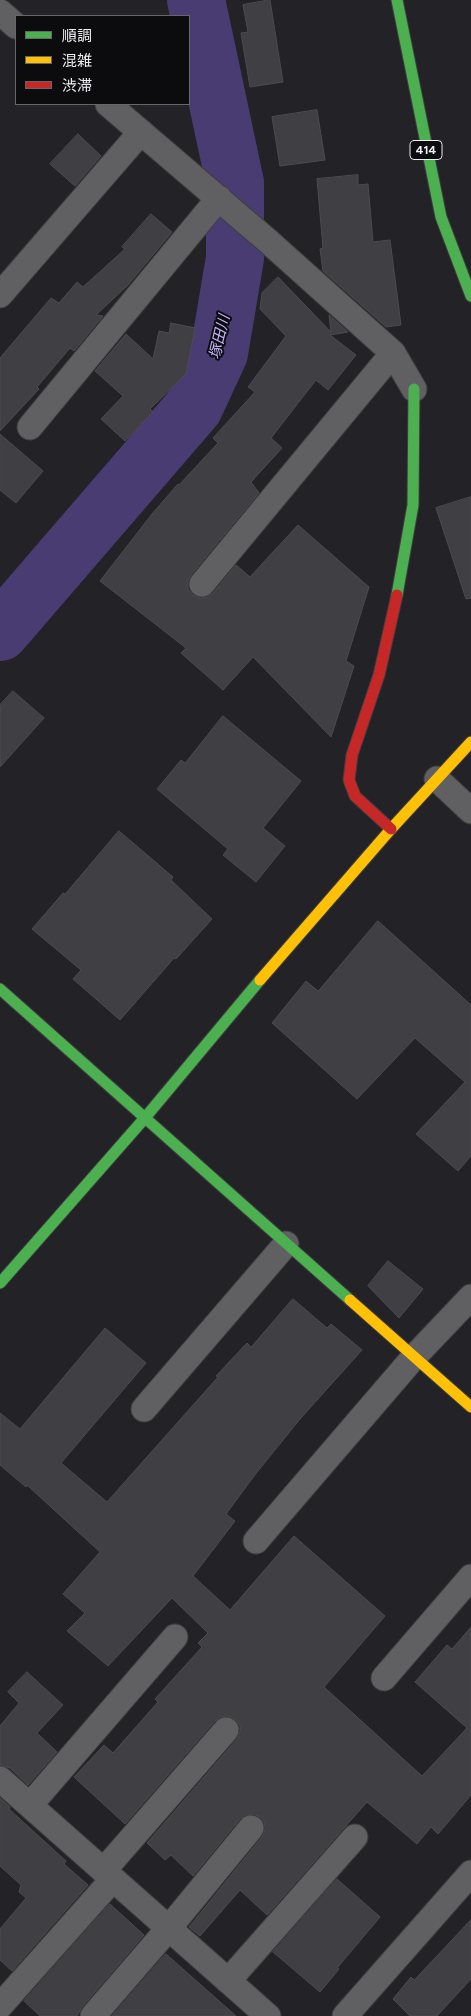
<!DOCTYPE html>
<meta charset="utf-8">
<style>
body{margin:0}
#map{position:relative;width:471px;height:2016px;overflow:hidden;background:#232327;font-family:Figtree,"Noto Sans JP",sans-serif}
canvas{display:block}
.legend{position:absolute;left:15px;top:15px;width:175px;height:90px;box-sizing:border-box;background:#0c0b0e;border:1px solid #67666a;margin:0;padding:6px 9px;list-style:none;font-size:15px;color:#efeef4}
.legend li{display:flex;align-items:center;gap:10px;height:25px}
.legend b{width:25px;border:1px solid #67666a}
</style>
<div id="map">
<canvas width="471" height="2016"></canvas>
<ul class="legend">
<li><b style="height:6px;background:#4caf50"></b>順調</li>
<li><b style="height:6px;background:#ffc107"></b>混雑</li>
<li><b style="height:6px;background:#c62828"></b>渋滞</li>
</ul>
</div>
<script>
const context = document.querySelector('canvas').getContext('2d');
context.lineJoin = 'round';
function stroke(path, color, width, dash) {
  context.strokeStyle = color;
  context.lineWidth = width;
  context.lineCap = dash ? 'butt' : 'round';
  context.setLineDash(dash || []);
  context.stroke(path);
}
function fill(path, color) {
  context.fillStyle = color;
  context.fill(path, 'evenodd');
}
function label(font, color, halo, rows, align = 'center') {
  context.font = font + ' Figtree,"Noto Sans JP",sans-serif';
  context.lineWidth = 4;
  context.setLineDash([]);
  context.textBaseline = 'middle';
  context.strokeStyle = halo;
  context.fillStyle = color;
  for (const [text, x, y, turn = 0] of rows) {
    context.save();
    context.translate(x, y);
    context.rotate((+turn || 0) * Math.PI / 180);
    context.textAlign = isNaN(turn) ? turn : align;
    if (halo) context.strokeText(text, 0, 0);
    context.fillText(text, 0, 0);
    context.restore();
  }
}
stroke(new Path2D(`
 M 0,632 L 194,407 L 219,353 L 235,258 L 235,183 L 196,0`), '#493c73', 58);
const building = new Path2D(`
 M 270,0 L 283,82 L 250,87 L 241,33 L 248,32 L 243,5 Z
 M 317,110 L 325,160 L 280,166 L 272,117 Z
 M 78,134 L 101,156 L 75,186 L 50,164 Z
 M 358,175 L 358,185 L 368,184 L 373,242 L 390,240 L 401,325 L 386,327 L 323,271 L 320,249 L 323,248 L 317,179 Z
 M 151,214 L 172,232 L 128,285 L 96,315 L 103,316 L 74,351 L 70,348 L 37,387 L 39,389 L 0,431 L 0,358 L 51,298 L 59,303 L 77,282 L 83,287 L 125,249 L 122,247 Z
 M 278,277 L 331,332 L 329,315 L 348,332 L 330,335 L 356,355 L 328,390 L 316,380 L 271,438 L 282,448 L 251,482 L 259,493 L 191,575 L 188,581 L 188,589 L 193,595 L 200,598 L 207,597 L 213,593 L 236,565 L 250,577 L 298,525 L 369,587 L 346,661 L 354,666 L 331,737 L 253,657 L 223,690 L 181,653 L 186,648 L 100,581 L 152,514 L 178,484 L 179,485 L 218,443 L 213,438 L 255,392 L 248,387 L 286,336 L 260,309 L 262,293 Z
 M 171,323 L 195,328 L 186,374 L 150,409 L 153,412 L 125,441 L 101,419 L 123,396 L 95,371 L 126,334 L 153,359 L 159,331 L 169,333 Z
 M 0,434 L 43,471 L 16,503 L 0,490 Z
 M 471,497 L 471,598 L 466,599 L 436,508 Z
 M 13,691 L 44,718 L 0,767 L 0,705 Z
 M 223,716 L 301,781 L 263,828 L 285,846 L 256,882 L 223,855 L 228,849 L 157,789 L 181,760 L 185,763 Z
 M 119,831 L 173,877 L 171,880 L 212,919 L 176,959 L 174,958 L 120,1020 L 73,979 L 81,970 L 32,929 L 63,893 L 65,894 Z
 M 378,921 L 471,1005 L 471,1156 L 458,1171 L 416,1134 L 465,1082 L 415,1038 L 357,1099 L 272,1023 L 306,981 L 318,991 Z
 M 388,1261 L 423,1289 L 399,1318 L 368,1286 Z
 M 293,1299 L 327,1328 L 331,1324 L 362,1350 L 300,1419 L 254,1476 L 226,1514 L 235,1521 L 193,1576 L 230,1610 L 294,1536 L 385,1616 L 324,1687 L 422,1776 L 467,1728 L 415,1682 L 447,1645 L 452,1649 L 471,1627 L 471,1795 L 438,1834 L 431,1827 L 417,1844 L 367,1802 L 267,1915 L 240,1890 L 200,1936 L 189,1927 L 262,1837 L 265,1830 L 264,1822 L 260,1817 L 253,1814 L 246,1815 L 240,1819 L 193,1876 L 171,1855 L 165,1860 L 147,1843 L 237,1739 L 240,1732 L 240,1726 L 236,1720 L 228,1716 L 221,1717 L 215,1721 L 125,1824 L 74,1777 L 104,1745 L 113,1753 L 158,1702 L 155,1699 L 202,1647 L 198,1643 L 208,1633 L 172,1598 L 108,1666 L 67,1631 L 85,1613 L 63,1594 L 100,1552 L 27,1485 L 26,1487 L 0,1465 L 0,1413 L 20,1429 L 105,1328 L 146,1363 L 61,1463 L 107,1502 L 218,1377 L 216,1376 L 247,1343 L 251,1347 Z
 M 27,1672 L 63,1705 L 37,1733 L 57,1752 L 28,1785 L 10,1768 L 0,1765 L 0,1726 L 19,1703 L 8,1692 Z
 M 0,1798 L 10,1807 L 9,1809 L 66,1861 L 64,1864 L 88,1885 L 12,1971 L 0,1960 L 0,1929 L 26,1898 L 19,1892 L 21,1885 L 0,1866 Z
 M 337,1879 L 380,1917 L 337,1968 L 339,1969 L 320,1992 L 273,1952 Z
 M 110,1904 L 144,1935 L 82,2007 L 77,2016 L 40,2016 L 24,2001 Z
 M 471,1920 L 471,1979 L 437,2016 L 410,2016 L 393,1999 L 411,1977 L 414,1980 Z
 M 166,1954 L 236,2016 L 112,2016 Z`);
fill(building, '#403f43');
stroke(building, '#4c4c50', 1);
const street = new Path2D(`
 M 0,12 L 16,26
 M 108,104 L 268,241 L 393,353 L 414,389
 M 0,295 L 141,132
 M 30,427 L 219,198
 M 202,584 L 393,353
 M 437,779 L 471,811
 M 144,1409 L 286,1244
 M 256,1541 L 414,1357 L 471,1297
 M 384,1678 L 471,1577
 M 0,1779 L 268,2016
 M 30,1805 L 175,1637
 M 104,1870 L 226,1730
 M 228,1981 L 355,1837
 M 0,2006 L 113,1879
 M 93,2016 L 169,1928 L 251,1828
 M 345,2016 L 471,1873`);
const fast = new Path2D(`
 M 397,0 L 441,217 L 471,296
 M 397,595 L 413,505 L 414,389
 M 0,989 L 350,1300
 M 0,1283 L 144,1119 L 260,980`);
const slow = new Path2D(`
 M 260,980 L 391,829 L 471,742
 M 350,1300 L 471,1407`);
const jam = new Path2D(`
 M 391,829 L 355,796 L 349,780 L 352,755 L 379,675 L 397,595`);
stroke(street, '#3e3e41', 27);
stroke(fast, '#3e3e41', 13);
stroke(slow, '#3e3e41', 13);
stroke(jam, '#3e3e41', 13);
stroke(street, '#605f62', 25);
stroke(fast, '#4caf50', 11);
stroke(slow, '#ffc107', 11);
stroke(jam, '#c62828', 11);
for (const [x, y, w] of [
 [426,150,32]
]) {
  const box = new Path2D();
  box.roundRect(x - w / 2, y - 9.5, w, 19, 4);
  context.fillStyle = '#0c0b0e';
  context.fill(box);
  stroke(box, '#efeef4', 1);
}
label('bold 12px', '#efeef4', null, [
 ["414",426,150]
]);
label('italic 15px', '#c1b3fb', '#0c0b0e', [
 ["塚田川",220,337,-77]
]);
</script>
